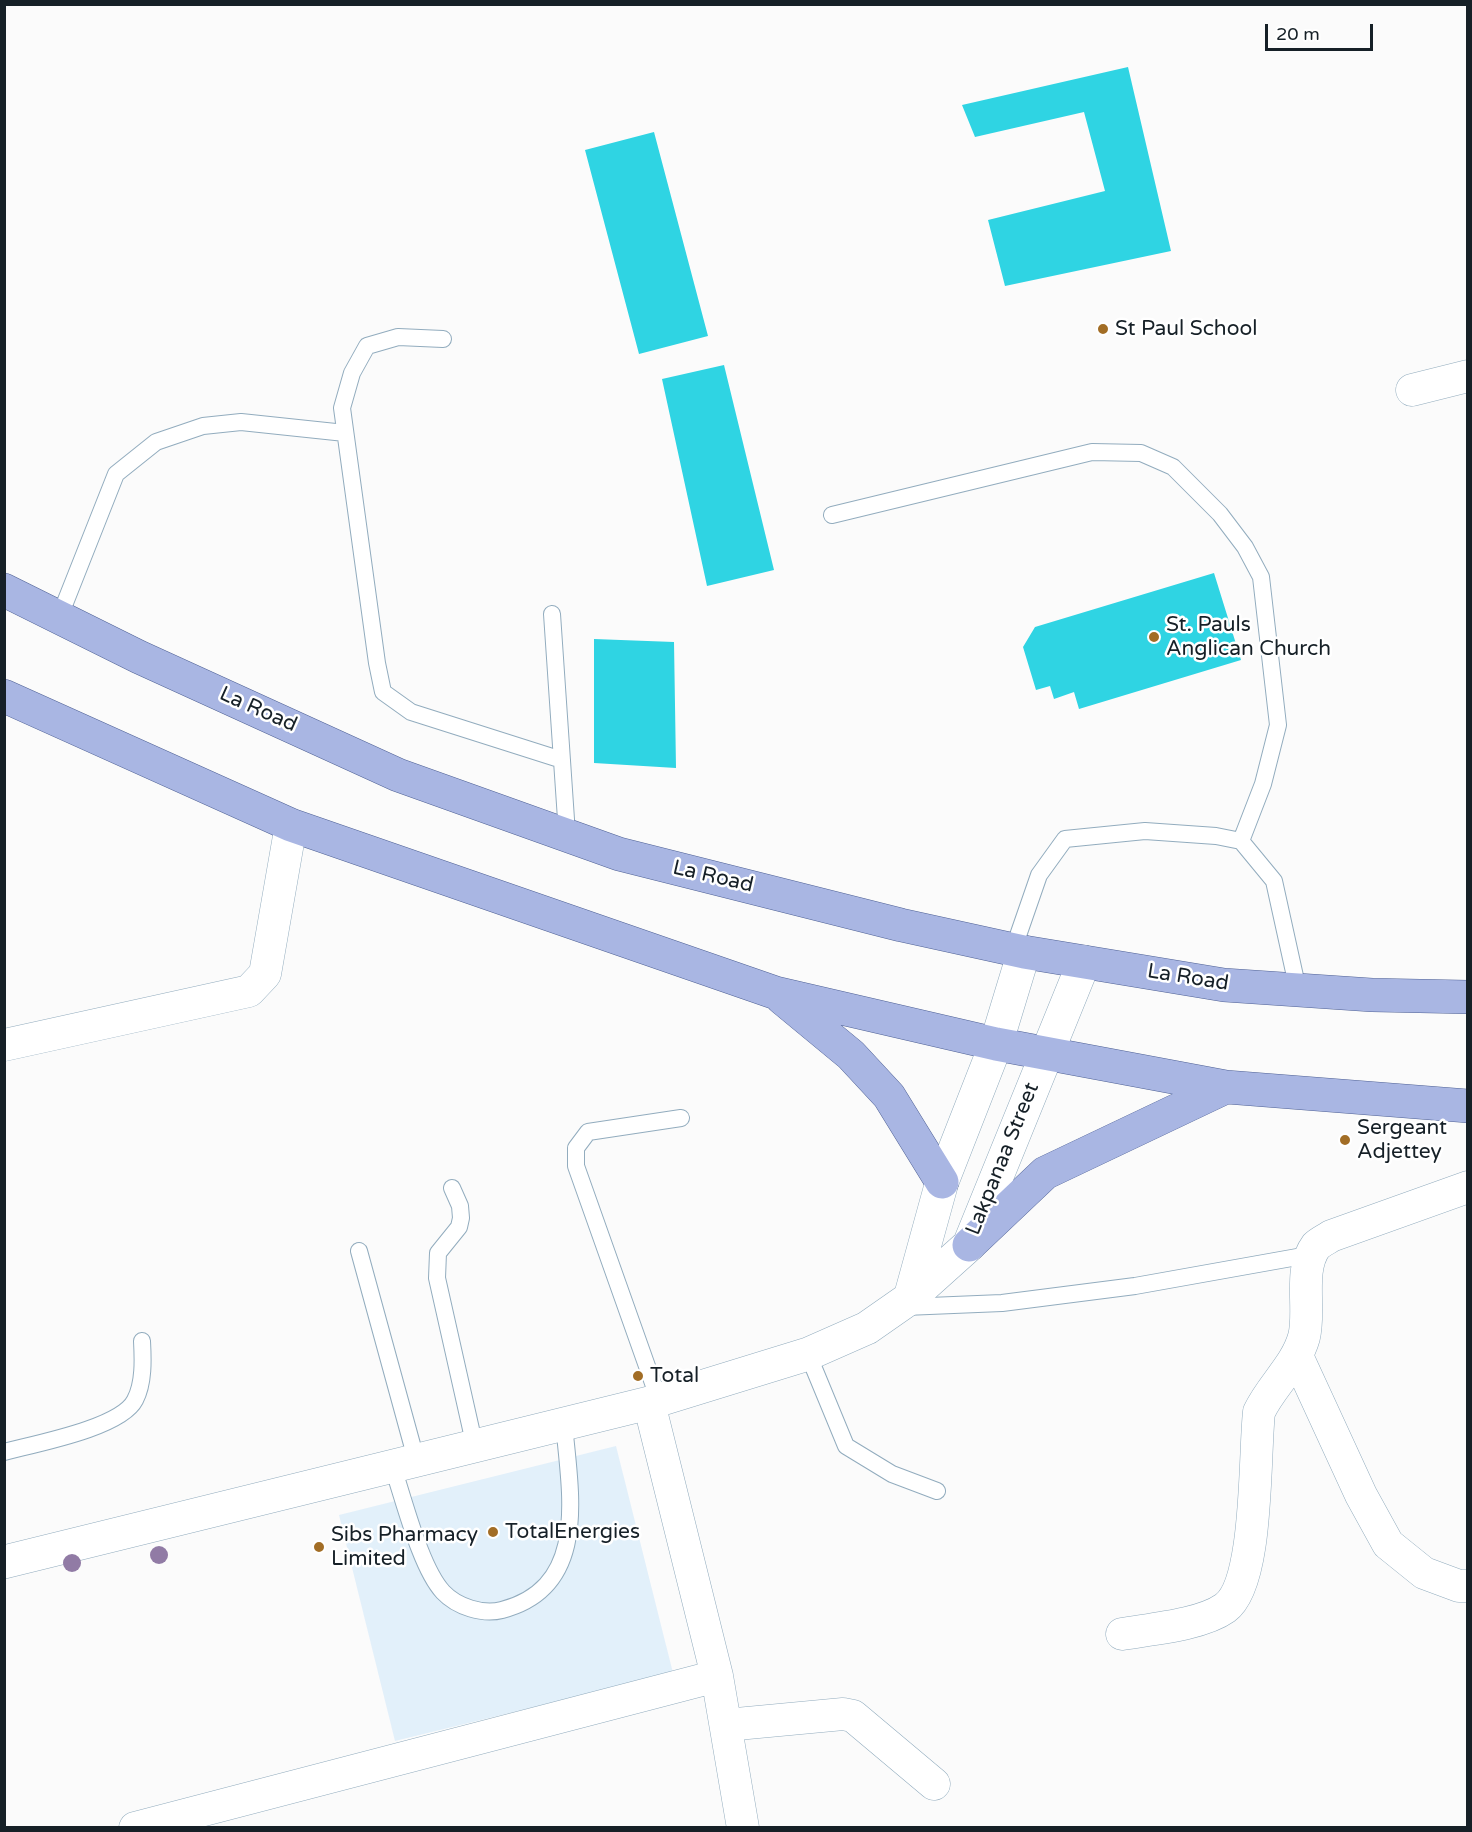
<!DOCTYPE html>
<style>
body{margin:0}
#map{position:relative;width:1472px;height:1832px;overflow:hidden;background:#fbfbfb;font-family:"Varela Round",sans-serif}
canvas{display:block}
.frame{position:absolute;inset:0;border:6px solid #162027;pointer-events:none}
.scale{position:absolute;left:1265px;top:24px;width:108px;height:27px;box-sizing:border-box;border:3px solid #162027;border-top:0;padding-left:8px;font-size:18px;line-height:21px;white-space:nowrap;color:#162027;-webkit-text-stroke:4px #fff;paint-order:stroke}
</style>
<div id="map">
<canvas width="1472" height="1832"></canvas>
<div class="frame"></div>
<div class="scale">20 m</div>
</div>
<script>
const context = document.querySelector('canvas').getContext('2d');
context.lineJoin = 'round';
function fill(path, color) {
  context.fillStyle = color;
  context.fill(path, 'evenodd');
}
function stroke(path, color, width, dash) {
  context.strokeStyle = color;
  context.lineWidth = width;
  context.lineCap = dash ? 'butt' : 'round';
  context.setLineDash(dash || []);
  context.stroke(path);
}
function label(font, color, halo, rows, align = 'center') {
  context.font = font + ' "Varela Round",sans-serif';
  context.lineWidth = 5;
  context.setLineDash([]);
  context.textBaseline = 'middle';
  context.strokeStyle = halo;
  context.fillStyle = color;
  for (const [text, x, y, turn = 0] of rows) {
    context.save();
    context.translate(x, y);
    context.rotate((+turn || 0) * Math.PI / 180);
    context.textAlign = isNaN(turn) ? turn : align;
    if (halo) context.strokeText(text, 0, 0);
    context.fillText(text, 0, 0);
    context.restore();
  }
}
fill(new Path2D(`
 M 616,1446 L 673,1673 L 395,1741 L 339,1515 Z`), '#e2f0fa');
fill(new Path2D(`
 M 1128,67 L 1171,251 L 1005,286 L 988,220 L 1105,191 L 1084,112 L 975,137 L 962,105 Z
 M 654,132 L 708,336 L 639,354 L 585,150 Z
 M 724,365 L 774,570 L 707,586 L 662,379 Z
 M 1214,573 L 1241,660 L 1079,709 L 1074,692 L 1054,699 L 1050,686 L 1036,690 L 1023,647 L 1035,627 Z
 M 594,639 L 674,642 L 676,768 L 594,763 Z`), '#2fd4e3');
const service = new Path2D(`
 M 443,339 L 398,337 L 367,346 L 352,373 L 342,408 L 377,663 L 383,692 L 411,712 L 562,760
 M 832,515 L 1092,452 L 1141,453 L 1173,467 L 1220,514 L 1245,547 L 1261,577 L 1278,725 L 1263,784 L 1241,841
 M 552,614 L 567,834
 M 59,618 L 116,474 L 156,442 L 203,426 L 241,422 L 345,433
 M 1013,950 L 1039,875 L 1065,839 L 1145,831 L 1216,836 L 1241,841 L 1274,881 L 1298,990
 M 452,1188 L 460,1206 L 461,1218 L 459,1227 L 438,1253 L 437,1278 L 475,1447
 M 359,1251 L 416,1459
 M 905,1307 L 1002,1303 L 1135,1286 L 1314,1254
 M 808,1354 L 846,1446 L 892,1474 L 937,1491
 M 659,1400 L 576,1166 L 576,1148 L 588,1132 L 681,1118
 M 4,1452 C 34,1444 121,1428 135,1400 C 144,1383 143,1359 142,1341
 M 392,1465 C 404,1499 420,1567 443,1592 C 457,1607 483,1615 502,1610 C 590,1587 570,1493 564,1424`);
const minor = new Path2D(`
 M 1412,390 L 1468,376
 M 4,1045 L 249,991 L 265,974 L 291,825
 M 1297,1356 L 1361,1495 L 1388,1544 L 1424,1573 L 1459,1586 L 1468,1586
 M 649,1403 L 717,1676 L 743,1828
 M 1122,1634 C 1151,1629 1201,1625 1225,1608 C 1259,1584 1254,1455 1259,1412 C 1271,1386 1296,1366 1304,1337 C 1311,1310 1298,1270 1316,1246 C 1320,1242 1327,1239 1331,1236 L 1468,1187
 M 726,1725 L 843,1714 L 853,1716 L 934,1784
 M 135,1828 L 717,1676`);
const tertiary = new Path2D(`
 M 910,1298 L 942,1182 L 996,1044 L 1024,952
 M 4,1562 L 649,1403 L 808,1354 L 867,1328 L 910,1298 L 969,1245 L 1084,962`);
const primary = new Path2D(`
 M 4,590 L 139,657 L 398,775 L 619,854 L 901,925 L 1024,952 L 1224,985 L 1372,995 L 1468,997
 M 4,696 L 291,825 L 776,993 L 996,1044 L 1226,1087 L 1468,1106
 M 782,998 L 851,1055 L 889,1096 L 942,1182
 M 969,1245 L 1045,1173 L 1226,1087`);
stroke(service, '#92acbe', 18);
stroke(minor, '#92acbe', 33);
stroke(tertiary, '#92acbe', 34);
stroke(primary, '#506295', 34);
stroke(service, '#fff', 16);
stroke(minor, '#fff', 32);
stroke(tertiary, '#fff', 33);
stroke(primary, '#a9b6e3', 33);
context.fillStyle = '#917ba5';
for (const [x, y] of [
 [159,1555],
 [72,1563]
]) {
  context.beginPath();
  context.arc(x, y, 9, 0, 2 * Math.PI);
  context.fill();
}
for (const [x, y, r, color] of [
 [1103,329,6,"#a26d25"],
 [1154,637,6,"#a26d25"],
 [1345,1140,6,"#a26d25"],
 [638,1376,6,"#a26d25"],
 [493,1532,6,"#a26d25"],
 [319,1547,6,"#a26d25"]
]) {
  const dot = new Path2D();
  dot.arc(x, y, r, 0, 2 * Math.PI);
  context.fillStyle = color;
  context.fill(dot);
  stroke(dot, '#fff', 2);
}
label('21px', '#162027', '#fff', [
 ["St Paul School",1115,329],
 ["St. Pauls",1166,625],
 ["Anglican Church",1166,649],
 ["Sergeant",1357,1128],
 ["Adjettey",1357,1152],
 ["Total",650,1376],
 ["TotalEnergies",505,1532],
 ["Sibs Pharmacy",331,1535],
 ["Limited",331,1559]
], 'left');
label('21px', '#162027', '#fff', [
 ["La Road",258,710,24],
 ["La Road",713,877,13],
 ["La Road",1188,978,9],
 ["Lakpanaa Street",1003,1159,-68]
]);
</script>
